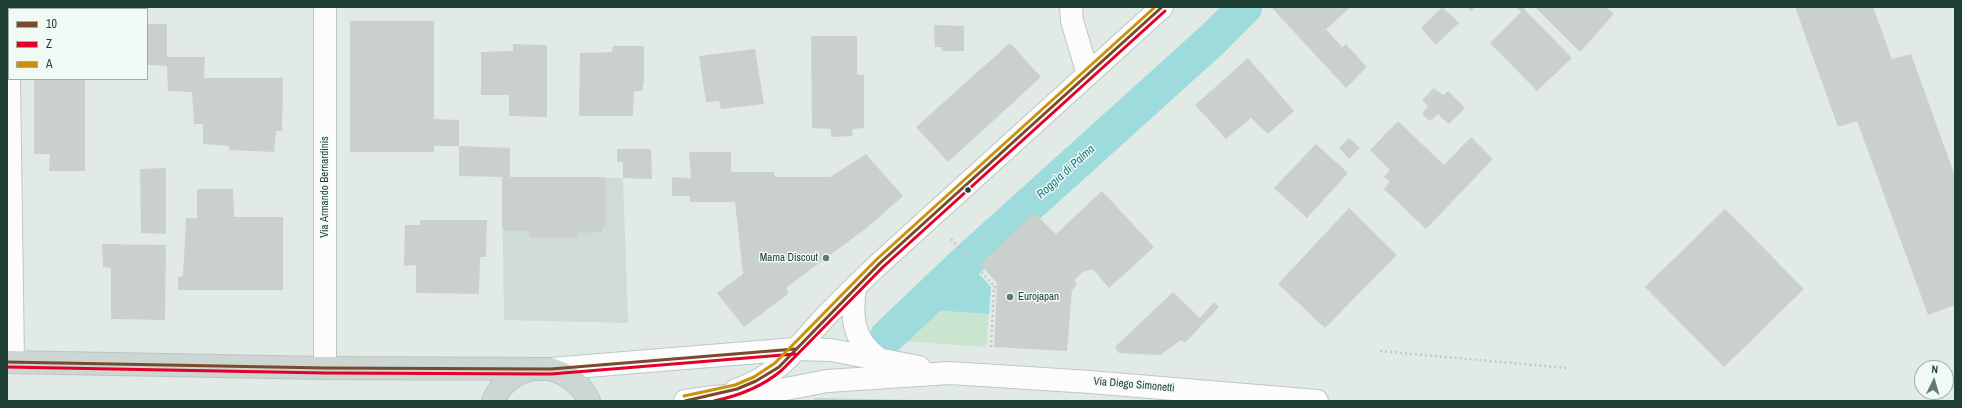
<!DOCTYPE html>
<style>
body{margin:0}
#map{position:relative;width:1962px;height:408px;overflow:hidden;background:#e2eae6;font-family:"Archivo Narrow",sans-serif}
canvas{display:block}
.frame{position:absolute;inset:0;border:8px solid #1e3f33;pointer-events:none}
.legend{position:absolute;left:8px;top:8px;width:140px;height:72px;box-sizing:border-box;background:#f0f9f4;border:1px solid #9cafa7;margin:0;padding:5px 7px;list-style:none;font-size:12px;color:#1e3f33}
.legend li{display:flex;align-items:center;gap:8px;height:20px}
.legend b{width:20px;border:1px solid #9cafa7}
.north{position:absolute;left:1914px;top:360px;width:40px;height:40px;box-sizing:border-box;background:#f0f9f4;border:1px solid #9cafa7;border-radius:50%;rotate:5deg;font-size:11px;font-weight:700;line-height:16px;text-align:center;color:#1e3f33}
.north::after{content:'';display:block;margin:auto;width:14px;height:18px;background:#637b72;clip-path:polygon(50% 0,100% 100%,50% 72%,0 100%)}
</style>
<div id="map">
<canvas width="1962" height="408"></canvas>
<div class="frame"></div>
<ul class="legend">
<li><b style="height:5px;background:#7a4b2a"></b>10</li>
<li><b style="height:5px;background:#e4002b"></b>Z</li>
<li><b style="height:5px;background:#cc910a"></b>A</li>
</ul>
<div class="north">N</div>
</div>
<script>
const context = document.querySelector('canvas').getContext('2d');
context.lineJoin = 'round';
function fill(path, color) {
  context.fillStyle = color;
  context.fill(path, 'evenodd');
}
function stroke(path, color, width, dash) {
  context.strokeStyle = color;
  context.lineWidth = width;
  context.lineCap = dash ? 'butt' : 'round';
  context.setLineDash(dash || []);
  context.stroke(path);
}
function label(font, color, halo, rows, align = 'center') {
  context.font = font + ' "Archivo Narrow",sans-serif';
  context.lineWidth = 3;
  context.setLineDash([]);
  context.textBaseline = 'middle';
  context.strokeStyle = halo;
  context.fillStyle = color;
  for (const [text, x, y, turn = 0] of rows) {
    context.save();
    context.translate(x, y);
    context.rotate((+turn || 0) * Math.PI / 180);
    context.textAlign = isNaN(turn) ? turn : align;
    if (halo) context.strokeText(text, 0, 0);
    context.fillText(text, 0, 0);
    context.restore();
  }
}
fill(new Path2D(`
 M 502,177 L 623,178 L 628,323 L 504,320 Z`), '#cfdcd5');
fill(new Path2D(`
 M 931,310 L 989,314 L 986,347 L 901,341 Z`), '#c9e5cf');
fill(new Path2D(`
 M 967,261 L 991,287 L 989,314 L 916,309 Z`), '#9ddbdd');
stroke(new Path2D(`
 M 887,337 L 967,261 L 1213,39 L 1245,7`), '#9ddbdd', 35);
fill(new Path2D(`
 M 37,7 L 95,7 L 95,9 L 37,9 Z
 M 1274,7 L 1351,7 L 1326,29 L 1342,47 L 1346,44 L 1367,67 L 1346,88 L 1272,8 Z
 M 1442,7 L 1459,23 L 1436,45 L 1421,28 Z
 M 1467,7 L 1475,7 L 1471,11 Z
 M 1515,7 L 1527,7 L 1524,9 L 1572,58 L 1537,91 L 1490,43 L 1521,12 Z
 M 1535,7 L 1582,7 L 1584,9 L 1587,7 L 1606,7 L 1614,14 L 1580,52 Z
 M 1795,7 L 1873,7 L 1892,59 L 1911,54 L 1955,176 L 1955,305 L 1928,315 L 1857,121 L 1838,127 Z
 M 350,21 L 434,21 L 434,119 L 459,120 L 459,146 L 434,146 L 434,152 L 350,152 Z
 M 147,24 L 167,24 L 167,57 L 205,57 L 204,78 L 283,78 L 282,131 L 276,131 L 274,152 L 229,150 L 229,146 L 203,144 L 203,124 L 194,124 L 192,92 L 168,91 L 167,66 L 147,65 Z
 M 934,25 L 964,26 L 964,51 L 942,51 L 942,47 L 935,47 Z
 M 811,36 L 857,36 L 857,74 L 864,75 L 864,128 L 853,129 L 852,136 L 831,137 L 831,129 L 812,128 Z
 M 1010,43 L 1041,77 L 948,162 L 916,127 Z
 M 513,44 L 547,45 L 547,117 L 509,116 L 509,95 L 481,95 L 481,52 L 513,51 Z
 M 613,46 L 644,46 L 644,81 L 642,91 L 634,91 L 633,116 L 579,116 L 580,53 L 612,52 Z
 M 755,49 L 764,104 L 721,109 L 719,101 L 706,102 L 699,56 Z
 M 1248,58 L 1294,111 L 1268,134 L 1251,118 L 1226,139 L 1195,105 Z
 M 34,79 L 85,79 L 85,171 L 49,171 L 50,154 L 34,154 Z
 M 1434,88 L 1443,95 L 1448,91 L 1465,108 L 1449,124 L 1438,114 L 1430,121 L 1422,114 L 1428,106 L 1422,100 Z
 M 1398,121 L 1444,165 L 1471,137 L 1493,159 L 1426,229 L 1384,189 L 1390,182 L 1384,177 L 1390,170 L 1370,150 Z
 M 1349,138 L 1360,148 L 1349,159 L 1339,148 Z
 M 1316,144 L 1348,173 L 1307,218 L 1274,188 Z
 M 459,146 L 510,148 L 510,177 L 605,177 L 605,227 L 602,227 L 602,232 L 578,233 L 578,237 L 529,237 L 529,231 L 504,231 L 502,227 L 502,177 L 459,176 Z
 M 617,149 L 651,149 L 652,179 L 623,178 L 623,162 L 617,162 Z
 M 689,152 L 731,152 L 731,172 L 774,172 L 775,177 L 830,177 L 866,154 L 903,196 L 868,227 L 787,287 L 788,294 L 744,327 L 717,293 L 743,274 L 735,202 L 690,202 L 690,196 L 672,196 L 672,177 L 691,178 Z
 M 166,168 L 166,234 L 141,233 L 140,169 Z
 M 197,189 L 233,189 L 234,217 L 283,217 L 283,290 L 178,290 L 178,277 L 183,276 L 186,218 L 197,218 Z
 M 1102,191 L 1154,247 L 1109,288 L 1093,269 L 1083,272 L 1074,280 L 1077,285 L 1072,290 L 1067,351 L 994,347 L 997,283 L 980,264 L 1034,213 L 1056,234 Z
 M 1349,208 L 1397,255 L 1325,328 L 1278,284 Z
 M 1725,209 L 1804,289 L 1724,367 L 1645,287 Z
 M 420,220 L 487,220 L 486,257 L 480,257 L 479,294 L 416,293 L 416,265 L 404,266 L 405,225 L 420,225 Z
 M 102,244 L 166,245 L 165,320 L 111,319 L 111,268 L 103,267 Z
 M 1173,292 L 1200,318 L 1214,302 L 1219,307 L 1185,343 L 1181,340 L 1160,355 L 1119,353 L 1115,347 Z
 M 815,398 L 922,400 L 922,401 L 814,401 Z`), '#cad1cd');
const street = new Path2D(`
 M 8,7 L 9,77
 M 325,7 L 325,368
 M 1071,7 L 1072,21 L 1088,74
 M 9,79 L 13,362`);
const secondary = new Path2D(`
 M 855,287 C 851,317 852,340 879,359
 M 551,369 L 795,349 L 831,350 L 919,367
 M 736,390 C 779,376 796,348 826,316 C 844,298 862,280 880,263 L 1162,7
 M 685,401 L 713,397 L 760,394 L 827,381 L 950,373 L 1090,382 L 1317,401`);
const primary = new Path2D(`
 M 7,362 L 325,368 L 551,369 C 568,375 581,383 589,401
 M 493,401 C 500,385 513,374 529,370`);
stroke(street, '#bfc7c3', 24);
stroke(secondary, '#bec7c3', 24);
stroke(primary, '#bbc6c2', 24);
stroke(new Path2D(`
 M 951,239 L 996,288
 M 991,347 L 994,286
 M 1380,351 L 1566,368`), '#bfcac5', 2.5, [2, 3]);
stroke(street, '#fbfcfb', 22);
stroke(secondary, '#fbfcfb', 22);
stroke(primary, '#ccd6d2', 22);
stroke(new Path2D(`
 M 7,362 L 325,368 L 551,369 L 795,349
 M 685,401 L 737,389 L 756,381 L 779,367 L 880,263 L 1162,7`), '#7a4b2a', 3);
stroke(new Path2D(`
 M 7,367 L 325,373 L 551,374 L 795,354
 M 714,401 C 738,396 762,387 782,370 L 883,267 L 1165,11`), '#e4002b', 3);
stroke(new Path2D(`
 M 684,396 L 735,385 L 754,377 L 775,363 L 877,259 L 1155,7`), '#cc910a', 3);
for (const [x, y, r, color] of [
 [968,190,3.5,"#1e3f33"],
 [826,258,4,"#637b72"],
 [1010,297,4,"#637b72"]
]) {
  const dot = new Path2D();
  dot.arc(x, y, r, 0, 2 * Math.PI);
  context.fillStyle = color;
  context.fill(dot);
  stroke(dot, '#f0f9f4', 1.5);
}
label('11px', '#1e3f33', '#f0f9f4', [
 ["Via Armando Bernardinis",325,187,-90],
 ["Via Diego Simonetti",1134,385,5]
]);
label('11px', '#1e3f33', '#f0f9f4', [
 ["Mama Discout",818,258],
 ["Eurojapan",1018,297,"left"]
], 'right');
label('italic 12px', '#117a82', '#f0f9f4', [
 ["Roggia di Palma",1066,172,-42]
]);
</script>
